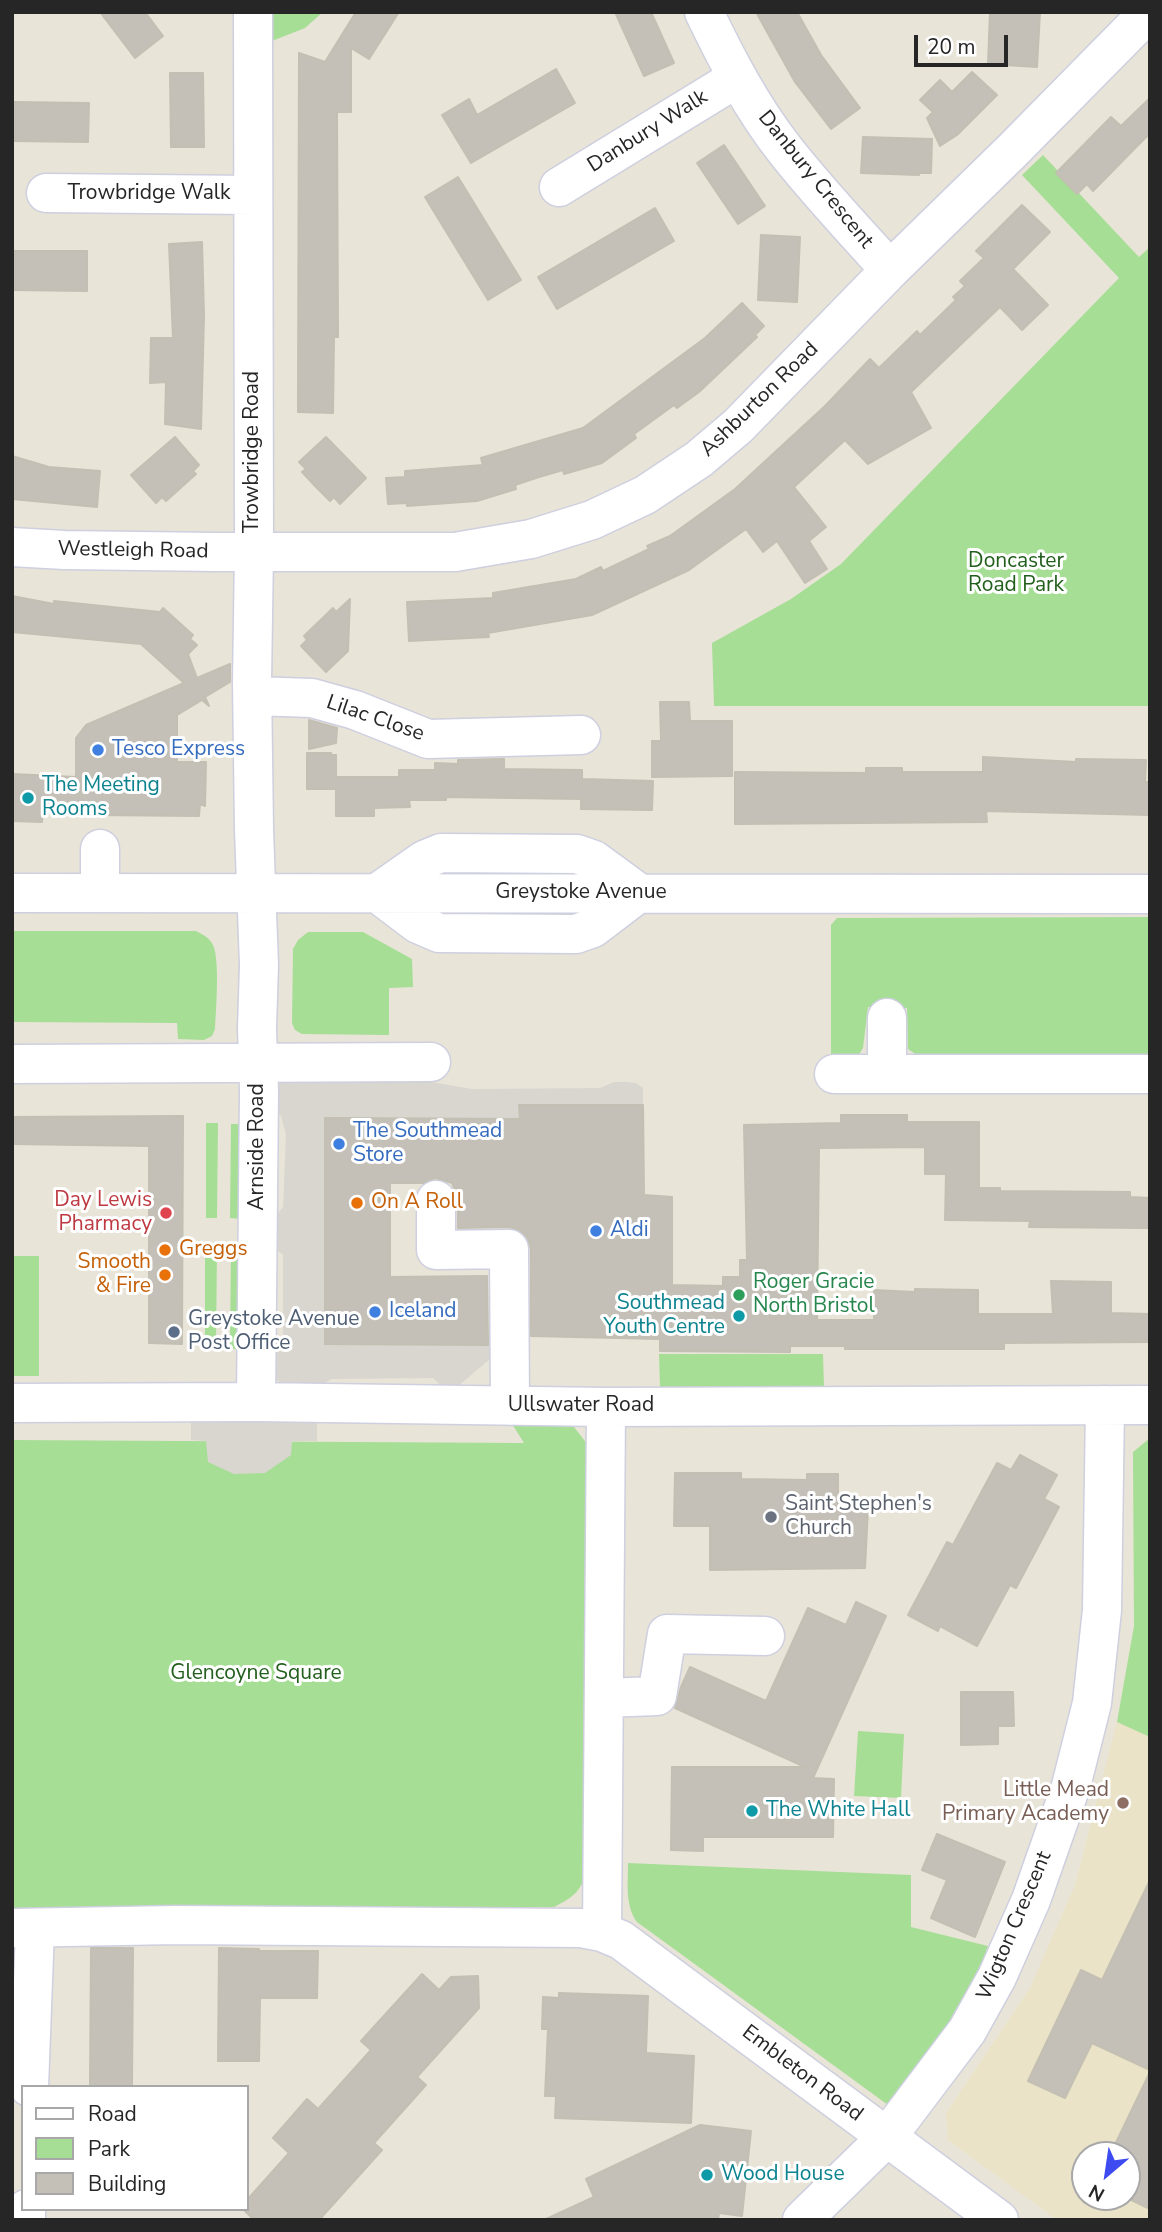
<!DOCTYPE html>
<style>
body{margin:0}
#map{position:relative;width:1162px;height:2232px;overflow:hidden;background:#e9e4d8;font-family:"Nunito Sans",sans-serif}
canvas{display:block}
.frame{position:absolute;inset:0;border:14px solid #262626;pointer-events:none}
.legend{position:absolute;left:21px;top:2085px;width:228px;height:126px;box-sizing:border-box;background:#fff;border:2px solid #a8a8a8;margin:0;padding:9px 12px;list-style:none;font-size:21px;color:#262626}
.legend li{display:flex;align-items:center;gap:14px;height:35px}
.legend b{width:35px;border:2px solid #a8a8a8}
.north{position:absolute;left:1071px;top:2141px;width:70px;height:70px;box-sizing:border-box;background:#fff;border:2px solid #a8a8a8;border-radius:50%;rotate:209deg;font-size:19px;font-weight:700;line-height:28px;text-align:center;color:#262626}
.north::after{content:'';display:block;margin:auto;width:24px;height:32px;background:#3e4bf0;clip-path:polygon(50% 0,100% 100%,50% 72%,0 100%)}
.scale{position:absolute;left:914px;top:35px;width:94px;height:32px;box-sizing:border-box;border:4px solid #262626;border-top:0;padding-left:9px;font-size:21px;line-height:24px;white-space:nowrap;color:#262626;-webkit-text-stroke:5px #fff;paint-order:stroke}
</style>
<div id="map">
<canvas width="1162" height="2232"></canvas>
<div class="frame"></div>
<ul class="legend">
<li><b style="height:9px;background:#fff"></b>Road</li>
<li><b style="height:19px;background:#a6de96"></b>Park</li>
<li><b style="height:19px;background:#c4c0b8"></b>Building</li>
</ul>
<div class="north">N</div>
<div class="scale">20 m</div>
</div>
<script>
const context = document.querySelector('canvas').getContext('2d');
context.lineJoin = 'round';
function fill(path, color) {
  context.fillStyle = color;
  context.fill(path, 'evenodd');
}
function stroke(path, color, width, dash) {
  context.strokeStyle = color;
  context.lineWidth = width;
  context.lineCap = dash ? 'butt' : 'round';
  context.setLineDash(dash || []);
  context.stroke(path);
}
function label(font, color, halo, rows, align = 'center') {
  context.font = font + ' "Nunito Sans",sans-serif';
  context.lineWidth = 6;
  context.setLineDash([]);
  context.textBaseline = 'middle';
  context.strokeStyle = halo;
  context.fillStyle = color;
  for (const [text, x, y, turn = 0] of rows) {
    context.save();
    context.translate(x, y);
    context.rotate((+turn || 0) * Math.PI / 180);
    context.textAlign = isNaN(turn) ? turn : align;
    if (halo) context.strokeText(text, 0, 0);
    context.fillText(text, 0, 0);
    context.restore();
  }
}
fill(new Path2D(`
 M 1150,1438 L 1150,2220 L 1057,2220 L 948,2140 L 946,2113 L 1030,1988 L 1075,1885 L 1117,1722 L 1134,1626 L 1133,1452 ZM 1085,2155 L 1127,2155 L 1127,2197 L 1085,2197 Z`), '#eae3c8');
fill(new Path2D(`
 M 273,12 L 323,12 L 305,28 L 272,41 Z
 M 1043,155 L 1139,257 L 1150,247 L 1150,706 L 714,706 L 712,643 L 791,599 L 841,564 L 1119,278 L 1022,175 Z
 M 1150,917 L 1150,1056 L 920,1057 L 908,1049 L 907,1008 L 868,1007 L 863,1048 L 856,1059 L 831,1058 L 831,925 L 837,918 Z
 M 12,931 L 196,931 C 203,935 209,937 213,945 C 220,960 216,1009 215,1029 L 212,1036 L 204,1040 L 178,1039 L 177,1023 L 12,1022 Z
 M 308,932 L 363,932 L 412,959 L 413,987 L 389,988 L 389,1035 L 302,1034 L 295,1030 L 292,1023 L 293,949 L 298,940 Z
 M 206,1123 L 218,1123 L 217,1218 L 206,1218 Z
 M 231,1124 L 242,1124 L 242,1219 L 230,1218 Z
 M 231,1245 L 242,1245 L 241,1349 L 230,1349 Z
 M 205,1248 L 217,1249 L 216,1346 L 205,1346 Z
 M 12,1256 L 39,1256 L 39,1376 L 12,1376 Z
 M 659,1354 L 823,1354 L 824,1387 L 660,1388 Z
 M 509,1419 L 553,1419 L 574,1427 L 588,1445 L 588,1866 C 582,1890 576,1896 554,1907 L 12,1910 L 12,1440 L 524,1443 Z
 M 1150,1438 L 1150,1737 L 1117,1722 L 1134,1626 L 1133,1452 Z
 M 858,1731 L 904,1734 L 901,1798 L 854,1796 Z
 M 628,1863 L 911,1875 L 911,1927 L 988,1946 C 968,2006 926,2055 888,2105 L 637,1922 C 625,1906 628,1883 628,1863 Z`), '#a6de96');
fill(new Path2D(`
 M 390,1075 L 472,1089 L 600,1088 L 614,1082 L 627,1082 L 636,1083 L 643,1088 L 643,1105 L 520,1105 L 520,1131 L 505,1119 L 332,1118 L 325,1124 L 325,1344 L 389,1345 L 413,1338 L 414,1345 L 496,1345 L 496,1354 L 457,1387 L 443,1388 L 433,1378 L 331,1379 L 318,1388 L 290,1388 L 275,1379 L 271,1352 L 283,1338 L 283,1255 L 270,1244 L 271,1222 L 283,1207 L 286,1135 L 281,1116 L 270,1103 L 275,1085 L 281,1079 Z
 M 191,1415 L 317,1416 L 317,1441 L 292,1441 L 291,1455 L 265,1473 L 234,1474 L 208,1462 L 206,1441 L 191,1440 Z`), '#d9d6cf');
const building = new Path2D(`
 M 100,12 L 145,12 L 163,36 L 135,58 Z
 M 356,12 L 399,12 L 369,59 L 351,48 L 351,112 L 337,112 L 338,337 L 334,337 L 333,413 L 298,412 L 299,53 L 325,62 Z
 M 615,12 L 651,12 L 674,63 L 644,76 Z
 M 756,12 L 797,12 L 821,55 L 860,108 L 831,129 L 795,82 Z
 M 990,12 L 1040,12 L 1037,67 L 988,64 Z
 M 556,69 L 575,103 L 471,163 L 442,115 L 469,99 L 477,115 Z
 M 972,72 L 997,95 L 957,135 L 940,146 L 927,118 L 933,112 L 920,100 L 940,80 L 952,92 Z
 M 170,73 L 203,73 L 204,147 L 171,147 Z
 M 1150,98 L 1150,133 L 1093,191 L 1087,184 L 1077,194 L 1056,173 L 1111,117 L 1121,126 Z
 M 12,102 L 89,103 L 88,142 L 12,141 Z
 M 863,137 L 932,139 L 931,173 L 919,173 L 919,175 L 861,173 Z
 M 724,145 L 765,206 L 738,224 L 697,163 Z
 M 458,177 L 521,280 L 488,300 L 425,197 Z
 M 1022,205 L 1050,232 L 1013,269 L 1048,305 L 1022,330 L 1000,307 L 911,392 L 931,428 L 868,464 L 845,440 L 794,487 L 826,527 L 809,541 L 827,569 L 805,583 L 777,541 L 763,552 L 746,529 L 689,570 L 592,615 L 488,633 L 489,637 L 409,641 L 407,602 L 493,598 L 493,593 L 576,579 L 601,567 L 603,571 L 649,549 L 647,546 L 670,536 L 735,489 L 825,406 L 870,359 L 879,368 L 917,331 L 920,335 L 956,300 L 953,297 L 965,286 L 960,281 L 984,258 L 976,251 Z
 M 655,208 L 674,241 L 557,309 L 538,277 Z
 M 761,235 L 800,237 L 797,302 L 758,300 Z
 M 202,242 L 204,316 L 201,429 L 165,424 L 166,382 L 150,383 L 151,338 L 173,338 L 169,244 Z
 M 12,251 L 87,251 L 87,291 L 12,290 Z
 M 742,303 L 764,326 L 755,335 L 757,337 L 699,392 L 677,408 L 674,405 L 634,434 L 636,438 L 602,463 L 564,474 L 563,470 L 539,477 L 515,485 L 516,489 L 477,501 L 407,506 L 407,503 L 388,504 L 386,478 L 405,477 L 405,471 L 483,465 L 481,458 L 583,428 L 705,338 Z
 M 175,437 L 199,465 L 193,471 L 196,474 L 166,501 L 162,497 L 156,503 L 131,475 Z
 M 326,437 L 366,478 L 340,504 L 334,497 L 330,501 L 316,487 L 302,472 L 306,469 L 299,462 Z
 M 12,456 L 49,467 L 100,471 L 97,507 L 12,499 Z
 M 12,596 L 54,604 L 54,601 L 160,612 L 163,608 L 193,635 L 190,639 L 197,645 L 188,654 L 197,678 L 230,664 L 230,682 L 205,697 L 209,706 L 202,700 L 177,715 L 177,762 L 206,762 L 205,806 L 200,804 L 199,816 L 95,815 L 95,803 L 43,802 L 42,822 L 12,821 L 12,774 L 76,777 L 76,738 L 86,725 L 184,683 L 141,644 L 12,632 Z
 M 350,599 L 348,651 L 326,672 L 301,646 L 307,640 L 304,636 L 333,608 L 336,612 Z
 M 660,702 L 689,702 L 690,721 L 732,721 L 732,776 L 652,777 L 652,741 L 661,741 Z
 M 309,720 L 337,728 L 336,743 L 309,749 Z
 M 307,753 L 331,753 L 331,755 L 336,755 L 336,777 L 399,777 L 399,770 L 435,770 L 435,763 L 458,764 L 458,760 L 504,759 L 504,769 L 582,770 L 582,779 L 653,781 L 652,810 L 581,809 L 581,799 L 446,797 L 446,800 L 409,800 L 410,807 L 374,808 L 374,816 L 336,816 L 336,789 L 307,789 Z
 M 983,757 L 1076,762 L 1076,759 L 1146,760 L 1145,782 L 1150,782 L 1150,815 L 986,811 L 987,822 L 735,824 L 735,772 L 866,773 L 866,768 L 902,768 L 902,772 L 983,772 Z
 M 519,1105 L 643,1105 L 644,1195 L 672,1197 L 672,1285 L 723,1286 L 723,1277 L 740,1277 L 740,1260 L 747,1260 L 744,1125 L 841,1123 L 841,1115 L 907,1115 L 907,1122 L 979,1122 L 979,1188 L 1000,1188 L 1000,1191 L 1130,1192 L 1130,1197 L 1150,1198 L 1150,1228 L 1029,1227 L 1030,1221 L 945,1220 L 946,1174 L 925,1174 L 925,1147 L 819,1148 L 817,1320 L 874,1320 L 874,1290 L 915,1292 L 915,1289 L 978,1290 L 978,1314 L 1053,1314 L 1051,1281 L 1111,1282 L 1111,1313 L 1150,1314 L 1150,1342 L 1004,1343 L 1004,1349 L 845,1349 L 845,1346 L 790,1346 L 790,1352 L 660,1351 L 660,1339 L 531,1336 L 531,1249 L 527,1237 L 519,1230 L 509,1227 L 458,1228 L 458,1200 L 455,1190 L 452,1183 L 435,1178 L 423,1183 L 390,1183 L 390,1277 L 487,1276 L 488,1345 L 325,1344 L 325,1118 L 520,1119 Z
 M 183,1116 L 182,1344 L 149,1343 L 149,1146 L 12,1144 L 12,1117 Z
 M 1020,1455 L 1057,1475 L 1044,1499 L 1059,1507 L 1016,1588 L 1010,1585 L 977,1646 L 940,1626 L 938,1631 L 908,1615 L 947,1542 L 953,1545 L 997,1463 L 1011,1470 Z
 M 675,1473 L 741,1473 L 741,1479 L 807,1480 L 807,1474 L 838,1474 L 838,1498 L 852,1500 L 851,1508 L 868,1509 L 865,1568 L 710,1570 L 710,1526 L 674,1526 Z
 M 856,1602 L 886,1616 L 813,1778 L 834,1779 L 833,1837 L 703,1837 L 703,1851 L 671,1850 L 672,1767 L 805,1767 L 675,1708 L 681,1687 L 690,1667 L 766,1701 L 808,1608 L 846,1625 Z
 M 961,1692 L 1013,1692 L 1014,1726 L 998,1726 L 998,1744 L 961,1745 Z
 M 937,1834 L 1005,1862 L 975,1937 L 931,1918 L 947,1880 L 922,1870 Z
 M 1150,1880 L 1150,2070 L 1092,2043 L 1065,2098 L 1028,2081 L 1081,1970 L 1102,1980 Z
 M 91,1948 L 133,1948 L 132,2087 L 90,2087 Z
 M 219,1948 L 259,1949 L 259,1951 L 318,1951 L 317,1998 L 260,1998 L 259,2061 L 218,2061 Z
 M 422,1974 L 439,1990 L 451,1977 L 478,1976 L 479,2008 L 417,2077 L 426,2085 L 374,2143 L 382,2150 L 319,2220 L 254,2220 L 243,2209 L 247,2209 L 247,2200 L 289,2153 L 273,2138 L 307,2099 L 318,2109 L 371,2050 L 361,2041 Z
 M 559,1993 L 648,1996 L 646,2053 L 694,2056 L 691,2123 L 555,2118 L 556,2096 L 545,2096 L 548,2029 L 542,2029 L 543,1997 L 559,1998 Z
 M 1150,2072 L 1150,2209 L 1125,2197 L 1127,2197 L 1127,2155 L 1110,2155 Z
 M 700,2125 L 751,2131 L 742,2216 L 719,2213 L 718,2220 L 544,2220 L 594,2197 L 586,2179 Z`);
fill(building, '#c4c0b8');
stroke(building, '#c3bfb2', 2);
const minor = new Path2D(`
 M 253,12 L 254,552 L 252,682 L 254,830 L 259,965 L 257,1028 L 259,1091 L 256,1402
 M 704,12 C 727,60 752,108 785,150 C 818,192 855,231 890,270
 M 559,187 L 737,78
 M 46,193 L 252,195
 M 12,547 L 64,550 L 216,552 L 455,552 L 531,539 L 592,520 L 645,495 L 699,459 L 738,426 L 890,270 L 1012,151 L 1149,12
 M 253,696 L 312,698 L 355,710 L 428,739 L 581,735
 M 100,892 L 100,849
 M 12,893 L 1150,894
 M 377,893 L 418,924 L 439,933 L 576,934 L 593,928 L 639,893
 M 377,893 L 424,860 L 441,853 L 577,854 L 594,860 L 639,893
 M 887,1018 L 887,1074
 M 12,1064 L 431,1062
 M 834,1074 L 1150,1074
 M 436,1200 L 436,1250 L 509,1249 L 510,1406
 M 12,1403 L 256,1402 L 606,1407 L 1150,1405
 M 604,1698 L 657,1696 L 667,1634 L 765,1636
 M 12,1928 L 176,1925 L 581,1928 L 602,1932 L 606,1407
 M 602,1932 L 621,1940 L 999,2220
 M 29,2087 L 35,1929
 M 26,2220 L 26,2209
 M 802,2220 L 887,2137 L 967,2031 L 997,1977 L 1031,1900 L 1071,1786 L 1092,1703 L 1102,1610 L 1105,1405`);
stroke(minor, '#cecfdf', 41);
stroke(minor, '#fff', 38);
for (const [x, y, r, color] of [
 [98,750,7,"#3f7fe0"],
 [28,798,7,"#0f9aa8"],
 [339,1144,7,"#3f7fe0"],
 [357,1203,7,"#e8710a"],
 [166,1213,7,"#e0444e"],
 [596,1231,7,"#3f7fe0"],
 [165,1250,7,"#e8710a"],
 [165,1275,7,"#e8710a"],
 [739,1295,7,"#2e9e5b"],
 [375,1312,7,"#3f7fe0"],
 [739,1316,7,"#0f9aa8"],
 [174,1332,7,"#5c6f8a"],
 [771,1517,7,"#6b7280"],
 [1123,1803,7,"#8d6e63"],
 [752,1811,7,"#0f9aa8"],
 [707,2175,7,"#0f9aa8"]
]) {
  const dot = new Path2D();
  dot.arc(x, y, r, 0, 2 * Math.PI);
  context.fillStyle = color;
  context.fill(dot);
  stroke(dot, '#fff', 2.5);
}
label('21px', '#262626', '#fff', [
 ["Danbury Walk",648,132,-32],
 ["Danbury Crescent",815,180,51],
 ["Trowbridge Walk",149,194],
 ["Ashburton Road",760,400,-44],
 ["Trowbridge Road",253,452,-90],
 ["Westleigh Road",133,551,1],
 ["Lilac Close",375,719,19],
 ["Greystoke Avenue",581,893],
 ["Arnside Road",258,1147,-90],
 ["Ullswater Road",581,1406],
 ["Wigton Crescent",1015,1926,-67],
 ["Embleton Road",802,2074,37]
]);
label('21px', '#225e1c', '#fff', [
 ["Doncaster",1016,562],
 ["Road Park",1016,586],
 ["Glencoyne Square",256,1674]
]);
label('21px', '#366cbe', '#fff', [
 ["Tesco Express",112,750],
 ["The Southmead",353,1132],
 ["Store",353,1156],
 ["Aldi",610,1231],
 ["Iceland",389,1312]
], 'left');
label('21px', '#0d838f', '#fff', [
 ["The Meeting",42,786],
 ["Rooms",42,810],
 ["Southmead",725,1304,"right"],
 ["Youth Centre",725,1328,"right"],
 ["The White Hall",766,1811],
 ["Wood House",721,2175]
], 'left');
label('21px', '#be3a42', '#fff', [
 ["Day Lewis",152,1201],
 ["Pharmacy",152,1225]
], 'right');
label('21px', '#c56008', '#fff', [
 ["On A Roll",371,1203],
 ["Greggs",179,1250],
 ["Smooth",151,1263,"right"],
 ["& Fire",151,1287,"right"]
], 'left');
label('21px', '#27864d', '#fff', [
 ["Roger Gracie",753,1283],
 ["North Bristol",753,1307]
], 'left');
label('21px', '#4e5e75', '#fff', [
 ["Greystoke Avenue",188,1320],
 ["Post Office",188,1344]
], 'left');
label('21px', '#5b616d', '#fff', [
 ["Saint Stephen's",785,1505],
 ["Church",785,1529]
], 'left');
label('21px', '#785e54', '#fff', [
 ["Little Mead",1109,1791],
 ["Primary Academy",1109,1815]
], 'right');
</script>
